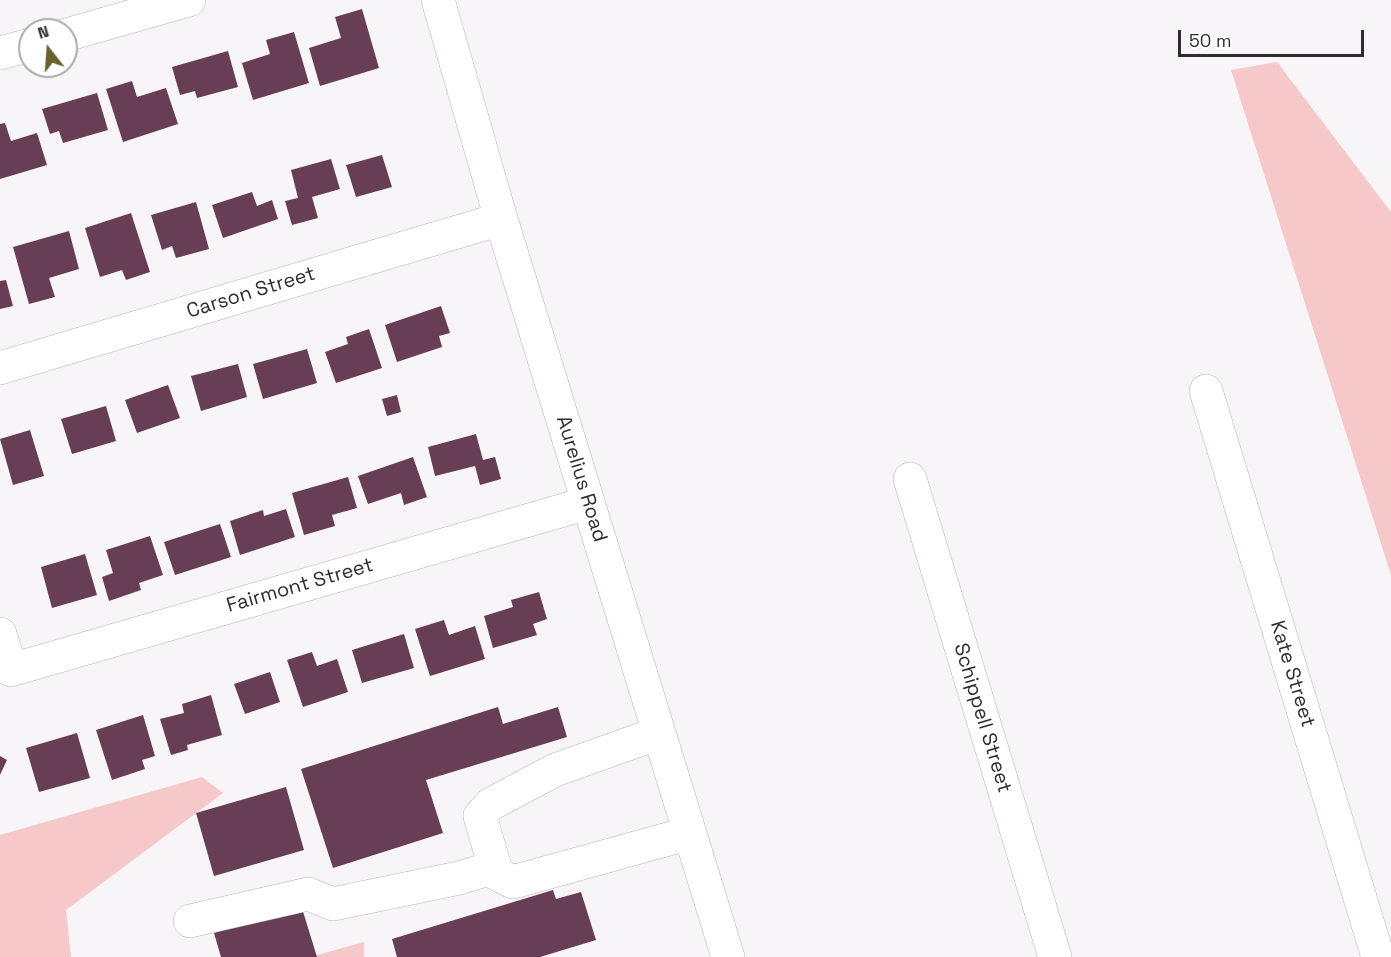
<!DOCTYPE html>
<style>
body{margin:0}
#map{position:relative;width:1391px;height:957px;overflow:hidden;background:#f7f5f8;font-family:"Space Grotesk",sans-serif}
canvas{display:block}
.north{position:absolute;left:18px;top:18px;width:60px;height:60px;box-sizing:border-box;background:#fff;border:2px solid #ababab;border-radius:50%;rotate:343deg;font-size:16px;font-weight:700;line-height:24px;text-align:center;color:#2e2d2e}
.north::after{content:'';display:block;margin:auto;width:21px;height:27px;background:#67612e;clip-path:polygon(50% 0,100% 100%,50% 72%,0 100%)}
.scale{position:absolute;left:1178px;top:30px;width:186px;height:27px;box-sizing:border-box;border:3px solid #2e2d2e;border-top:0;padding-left:8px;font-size:18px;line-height:21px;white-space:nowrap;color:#2e2d2e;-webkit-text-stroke:4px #fff;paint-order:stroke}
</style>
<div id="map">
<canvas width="1391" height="957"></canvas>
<div class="north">N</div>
<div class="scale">50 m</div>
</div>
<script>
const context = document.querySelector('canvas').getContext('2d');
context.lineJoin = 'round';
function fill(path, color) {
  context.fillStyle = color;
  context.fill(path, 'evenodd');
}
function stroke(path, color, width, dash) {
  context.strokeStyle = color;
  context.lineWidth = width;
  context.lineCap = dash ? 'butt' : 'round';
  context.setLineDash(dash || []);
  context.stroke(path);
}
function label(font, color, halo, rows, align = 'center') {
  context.font = font + ' "Space Grotesk",sans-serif';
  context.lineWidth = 6;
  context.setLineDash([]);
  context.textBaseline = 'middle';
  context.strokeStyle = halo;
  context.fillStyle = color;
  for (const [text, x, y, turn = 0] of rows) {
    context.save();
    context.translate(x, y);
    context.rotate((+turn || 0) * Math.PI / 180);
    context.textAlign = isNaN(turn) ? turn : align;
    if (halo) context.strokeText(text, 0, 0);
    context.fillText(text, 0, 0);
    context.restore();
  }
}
fill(new Path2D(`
 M 1277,62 L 1391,212 L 1391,575 L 1231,70 Z
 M 202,777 L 223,793 L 66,910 L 71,957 L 0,957 L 0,835 Z
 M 364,942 L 364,957 L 310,957 Z`), '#f6c8c9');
fill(new Path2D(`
 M 362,9 L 379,68 L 320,86 L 309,48 L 341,38 L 335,17 Z
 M 294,32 L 309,83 L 253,100 L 242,63 L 270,54 L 266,40 Z
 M 228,51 L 238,87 L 197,98 L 195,91 L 180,95 L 172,67 Z
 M 132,81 L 137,97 L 166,88 L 178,124 L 123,142 L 106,89 Z
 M 97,93 L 108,130 L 63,143 L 59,131 L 50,134 L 42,109 Z
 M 5,123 L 11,141 L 37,133 L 47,165 L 0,179 L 0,124 Z
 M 382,155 L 392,187 L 356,197 L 346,165 Z
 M 331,159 L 340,189 L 312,197 L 318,218 L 292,225 L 285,201 L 298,198 L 291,170 Z
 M 252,192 L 257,206 L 272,200 L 278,219 L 223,238 L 212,205 Z
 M 196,202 L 209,249 L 176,258 L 172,246 L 162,250 L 151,215 Z
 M 131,213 L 150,272 L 126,280 L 122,270 L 100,277 L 85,228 Z
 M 69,231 L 79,269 L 49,278 L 55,297 L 29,304 L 13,247 Z
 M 6,280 L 13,306 L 0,309 L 0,281 Z
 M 441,306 L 450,333 L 439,336 L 442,347 L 397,362 L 385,325 Z
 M 369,329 L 382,368 L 336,383 L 325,352 L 348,344 L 346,337 Z
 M 307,349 L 317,383 L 263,399 L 253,364 Z
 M 238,364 L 247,397 L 201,411 L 191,376 Z
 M 168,385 L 180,418 L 137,433 L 125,400 Z
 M 397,395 L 401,412 L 387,416 L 382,399 Z
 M 106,406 L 116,441 L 72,454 L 61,419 Z
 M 30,430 L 44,476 L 13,485 L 0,439 Z
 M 476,434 L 483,460 L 495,457 L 501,479 L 480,485 L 475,466 L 435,476 L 428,447 Z
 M 413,457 L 427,497 L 404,505 L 401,493 L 368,504 L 358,476 Z
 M 348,477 L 357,508 L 332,515 L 335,526 L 304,535 L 292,493 Z
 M 286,509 L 295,537 L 240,555 L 230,521 L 263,510 L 264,516 Z
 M 220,524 L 231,557 L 175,575 L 164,542 Z
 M 150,536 L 163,575 L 139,583 L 141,590 L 109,601 L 102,577 L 113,573 L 106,550 Z
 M 85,554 L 97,595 L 52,608 L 41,567 Z
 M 539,592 L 547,619 L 533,624 L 537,635 L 493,648 L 484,616 L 513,607 L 511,600 Z
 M 444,620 L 449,635 L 475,626 L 485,659 L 430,676 L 415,629 Z
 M 404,634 L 414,668 L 362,683 L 352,650 Z
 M 312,652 L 317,666 L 337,659 L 348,692 L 303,707 L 287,660 Z
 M 270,672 L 280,702 L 245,714 L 234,684 Z
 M 211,695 L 222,735 L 187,745 L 188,750 L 171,755 L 160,719 L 184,713 L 182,704 Z
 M 498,707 L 503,724 L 558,707 L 567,737 L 426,780 L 443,833 L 333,868 L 301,769 Z
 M 143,715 L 155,756 L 142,760 L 145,769 L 112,780 L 96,730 Z
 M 77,733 L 90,778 L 39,792 L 26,748 Z
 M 0,756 L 7,760 L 0,775 Z
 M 286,787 L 304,850 L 214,876 L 196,813 Z
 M 553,890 L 556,899 L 581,892 L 596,940 L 540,957 L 397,957 L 392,939 Z
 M 301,905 L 317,957 L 221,957 L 214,933 Z`), '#673e53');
const minor = new Path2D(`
 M 438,0 L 501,219 L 728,957
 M 66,35 L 189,0
 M 0,53 L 30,45
 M 0,368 L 501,219
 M 1206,391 L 1378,957
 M 910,479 L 1055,957
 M 0,634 L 11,670 L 588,503
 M 659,733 L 555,770 L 491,804 L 480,816 L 497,874 L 513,882 L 690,833
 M 190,921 L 308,894 L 333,904 L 459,878 L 495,867`);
stroke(minor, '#b8b6b9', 34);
stroke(minor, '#fff', 33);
label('20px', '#2e2d2e', '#fff', [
 ["Carson Street",251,293,-17],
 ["Aurelius Road",581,479,73],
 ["Fairmont Street",300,586,-16],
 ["Kate Street",1292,674,73],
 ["Schippell Street",982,718,73]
]);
</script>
